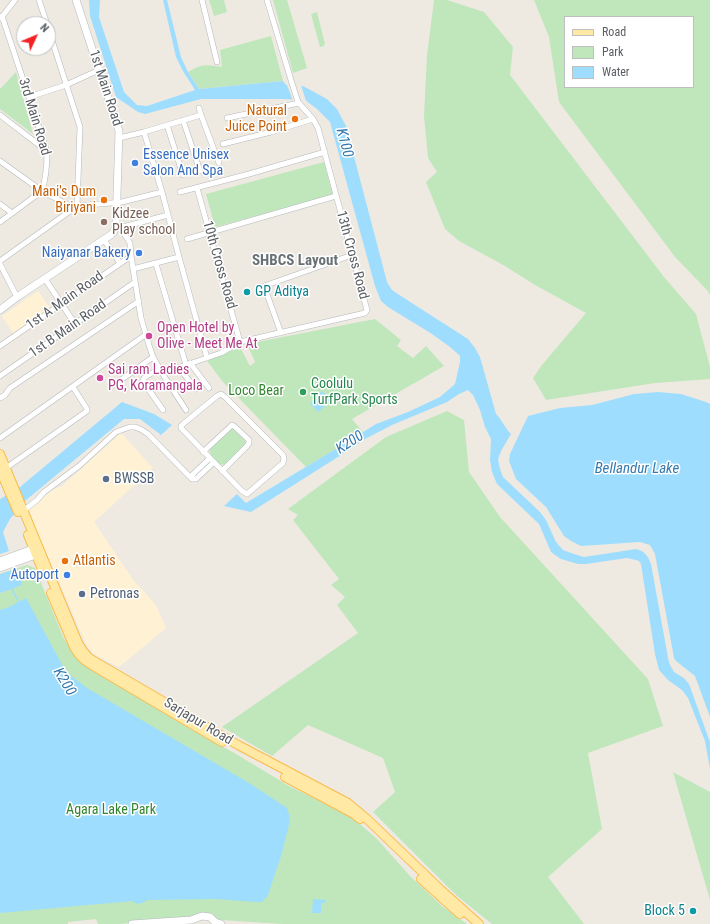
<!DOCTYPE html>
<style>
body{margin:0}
#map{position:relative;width:710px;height:924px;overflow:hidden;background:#eeeae1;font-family:"Roboto Condensed",sans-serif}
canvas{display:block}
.legend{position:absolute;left:564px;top:16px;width:130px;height:72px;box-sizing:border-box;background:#fff;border:1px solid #bdbfc1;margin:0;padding:5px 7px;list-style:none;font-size:12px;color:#5a5e63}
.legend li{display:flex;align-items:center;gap:8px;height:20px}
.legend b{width:20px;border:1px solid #bdbfc1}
.north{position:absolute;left:16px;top:16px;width:40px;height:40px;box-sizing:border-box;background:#fff;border:1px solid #bdbfc1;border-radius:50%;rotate:46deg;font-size:11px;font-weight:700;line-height:16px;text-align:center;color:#5a5e63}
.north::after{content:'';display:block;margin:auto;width:14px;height:18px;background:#f42122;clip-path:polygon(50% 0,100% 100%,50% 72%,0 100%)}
</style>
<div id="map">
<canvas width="710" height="924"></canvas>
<ul class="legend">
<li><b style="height:5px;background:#ffe9a4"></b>Road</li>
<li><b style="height:11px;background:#bfe7bb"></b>Park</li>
<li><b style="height:11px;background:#9fddff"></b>Water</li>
</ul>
<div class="north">N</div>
</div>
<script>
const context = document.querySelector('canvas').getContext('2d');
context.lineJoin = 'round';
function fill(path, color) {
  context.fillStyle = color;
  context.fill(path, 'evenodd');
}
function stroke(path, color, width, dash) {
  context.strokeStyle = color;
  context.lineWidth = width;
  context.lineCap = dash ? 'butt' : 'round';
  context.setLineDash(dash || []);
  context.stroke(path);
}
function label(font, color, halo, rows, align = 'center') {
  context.font = font + ' "Roboto Condensed",sans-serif';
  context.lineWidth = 3;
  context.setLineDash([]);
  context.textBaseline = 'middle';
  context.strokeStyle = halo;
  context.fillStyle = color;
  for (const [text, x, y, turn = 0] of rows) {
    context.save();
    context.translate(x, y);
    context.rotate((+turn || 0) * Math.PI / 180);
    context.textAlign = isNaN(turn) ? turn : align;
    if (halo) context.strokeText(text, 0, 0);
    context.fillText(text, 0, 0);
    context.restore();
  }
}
fill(new Path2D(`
 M 38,291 L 51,309 L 14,335 L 2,316 Z
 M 121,433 L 153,468 L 94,522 L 134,581 L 156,605 L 166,628 L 119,667 L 94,654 L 87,646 L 27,510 L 54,489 L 62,486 Z`), '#fff2d4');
fill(new Path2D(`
 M 209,0 L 224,0 L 227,12 L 214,16 Z
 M 273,0 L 287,0 L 307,68 L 293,73 Z
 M 434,0 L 447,0 L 484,12 L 513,47 L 510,75 L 664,277 L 696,314 L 710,367 L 710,379 L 655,383 L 546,400 L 533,378 L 542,365 L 586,313 L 535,285 L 505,266 L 459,241 L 445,229 L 426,182 L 437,172 L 428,158 L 424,116 L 427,55 Z
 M 534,0 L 710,0 L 710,295 L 707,290 L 675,257 L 559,102 L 549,37 ZM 565,17 L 693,17 L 693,87 L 565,87 Z
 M 317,12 L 325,44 L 324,44 L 324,46 L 320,47 L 311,14 Z
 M 271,36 L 283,81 L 199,89 L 188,72 C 203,63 207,65 222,67 L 220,50 Z
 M 16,72 L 33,134 L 0,109 L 0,89 Z
 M 324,162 L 333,195 L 215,227 L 206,194 Z
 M 375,319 L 401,340 L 397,346 L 413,358 L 426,346 L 444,366 L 352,419 L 363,432 L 334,450 L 306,467 L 223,382 L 207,361 L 240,347 L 250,366 L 255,362 L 247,344 Z
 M 447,411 L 464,420 L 469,472 L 500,517 L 648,679 L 663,726 L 588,753 L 602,829 L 548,877 L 584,924 L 492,924 L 456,895 L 373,812 L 395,792 L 383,758 L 308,725 L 272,756 L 222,727 L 358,633 L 337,605 L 345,597 L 331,585 L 339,579 L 293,520 L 298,515 L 288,509 L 386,437 Z
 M 231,427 L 247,443 L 225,465 L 219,464 L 211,455 L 209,448 Z
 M 27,565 L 35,568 L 63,637 L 78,660 L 85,665 L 192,730 L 236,754 L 289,786 L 352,817 L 377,839 L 410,876 L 442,906 L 467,924 L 282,924 L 192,918 L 119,924 L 98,924 L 96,919 L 68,922 L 68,924 L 0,924 L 0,574 Z
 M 673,772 L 710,792 L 710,900 Z`), '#bfe7bb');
fill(new Path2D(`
 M 89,0 L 100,0 L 99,17 L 124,92 L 137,105 L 147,106 L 195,90 L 183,71 L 176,57 L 163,0 L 167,0 L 181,57 L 188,72 L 199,89 L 283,81 L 286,85 L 303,86 L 327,99 L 337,109 L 346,126 L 387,282 L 392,290 L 404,298 L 468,339 L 475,348 L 480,357 L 496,414 C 502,420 505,428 511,434 L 501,451 L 498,459 L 500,469 L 503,477 L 540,512 L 546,520 L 556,542 L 563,550 L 574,554 L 584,557 L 636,549 C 645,551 648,556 651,564 L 669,663 L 674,672 L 684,678 L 689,684 L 710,742 L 710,769 L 705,741 L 688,698 L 682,690 L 668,680 L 659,670 L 655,654 L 641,564 L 639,561 L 636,560 L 627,558 L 586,564 L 578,564 L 561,559 L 555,555 L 551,552 L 539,524 L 497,484 L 492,472 L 490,460 L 491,439 L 485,427 L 480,410 L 473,395 L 468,390 L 459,394 L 447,402 L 435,407 L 392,425 L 365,439 L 349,450 L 251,512 L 224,506 L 237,494 L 246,503 L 334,450 L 376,424 L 408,412 L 440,397 L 455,384 L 460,362 L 460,356 L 450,347 L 432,334 L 388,307 L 381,301 L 375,286 L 330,122 L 317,109 L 305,100 L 282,99 L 201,99 L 145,114 L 138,112 L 116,97 L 90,16 Z
 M 322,391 L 331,400 L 318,412 L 310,403 Z
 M 658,392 L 681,394 L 706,402 L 710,404 L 710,717 L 695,676 L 676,661 L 674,658 L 655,554 L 650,545 L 640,542 L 581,546 L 571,541 L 564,536 L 546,507 L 516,479 L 509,461 L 510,454 L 528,416 L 560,408 L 592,405 L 634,394 Z
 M 122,402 L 154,414 L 172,425 L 161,435 L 140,419 L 124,419 L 25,501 L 10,519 L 3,532 L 9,551 L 0,554 L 0,499 L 20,487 Z
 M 15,569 L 22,572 L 22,585 L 0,593 L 0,574 Z
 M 26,598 L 66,672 L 87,688 L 249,783 L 287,808 L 290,818 L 288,829 L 281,856 L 268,895 L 262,902 L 255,902 L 216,899 L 147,900 C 142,904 138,905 132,901 L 0,913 L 0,610 L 9,607 Z
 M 313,899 L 326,900 L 325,903 L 321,903 L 321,913 L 312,913 Z`), '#9fddff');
fill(new Path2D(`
 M 287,85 L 301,85 L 306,101 L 293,101 Z`), '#eeeae1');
stroke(new Path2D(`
 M 11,587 L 19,603`), '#9fddff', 1.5);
const street = new Path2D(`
 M 39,0 L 47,24
 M 202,0 L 217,62
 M 1,18 L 15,0
 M 29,97 L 66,85 L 99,70
 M 199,108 L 201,115
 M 0,115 L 47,151
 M 227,118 L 299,103
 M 183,120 L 200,171
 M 167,125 L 183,175
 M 144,132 L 201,115 L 219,163
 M 119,138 L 144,132 L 162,192 L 179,257 L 207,358
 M 223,144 L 271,132 L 313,119
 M 0,161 L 42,191 L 74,208
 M 197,188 L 240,342
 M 180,192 L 249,174 L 325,152
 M 0,204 L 12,213
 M 77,206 L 122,202 L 162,192
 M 0,222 L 42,191 C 46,178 47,165 47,152 L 2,16
 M 116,226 L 123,232 L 130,243 L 131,256 L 141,318 L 149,345 L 153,357 L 162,373 L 186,410
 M 119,228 L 168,215
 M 187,239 L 336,196
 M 104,240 L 120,263
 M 0,261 L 77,206 L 80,127 L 48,28
 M 0,264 L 17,297
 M 156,264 L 186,365
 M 133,269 L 179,257
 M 45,279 L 75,324
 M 281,333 L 264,286 L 352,255
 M 0,346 L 131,256
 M 190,363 L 209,388
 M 160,368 L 144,378 L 143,380 L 144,383 L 163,410
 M 179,368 L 196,389
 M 162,373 L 186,365 L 221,353 L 240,342 L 365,313 L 367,310 L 318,128 L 313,119 L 298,102 L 291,80 L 267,0
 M 0,376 L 135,282
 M 114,385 L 153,357
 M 221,394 L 225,397 L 283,455 L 284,458 L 283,463 L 247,494 L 242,491 L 181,428 L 181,426 L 183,424 L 217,396 Z
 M 0,398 L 5,395 L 10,388 L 139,301
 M 0,438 L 145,335
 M 203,452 L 232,425 L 234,426 L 249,440 L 249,443 L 247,446 L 222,471
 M 6,468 L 87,411 L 87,409 L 73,387
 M 190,477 L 210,458
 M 23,511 L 37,500 L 44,492 L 79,466 L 116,432 L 130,427 L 135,427 L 142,430 L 148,434 L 192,479 L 196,479 L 214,462`);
const secondary = new Path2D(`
 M 0,310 L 17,297 L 112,234 L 114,231 L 116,226 L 119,131 L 76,0
 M 0,561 L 38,547
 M 0,568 L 41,553
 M 132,924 L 191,920 L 202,916 L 210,917 L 215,922 L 221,924`);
const primary = new Path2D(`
 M 0,454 L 78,643 L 83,651 L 89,658 L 238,745 L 348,803 L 367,819 L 441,890 L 479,924
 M 0,470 L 18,512
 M 28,535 L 41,567
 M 51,593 L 74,647 C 79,657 86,662 95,667 L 222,742
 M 285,777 L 354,814 L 360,819
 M 421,879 L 460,914`);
stroke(street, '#b4b8bd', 6);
stroke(secondary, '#b5b9bf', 8);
stroke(primary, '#fabb4e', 10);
stroke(street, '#fff', 5);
stroke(secondary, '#fff', 7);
stroke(primary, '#ffe9a4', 8);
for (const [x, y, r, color] of [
 [295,119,4,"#e8710a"],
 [135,163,4,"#3f7fe0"],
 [104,200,4,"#e8710a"],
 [104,222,4,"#8d6e63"],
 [139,253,4,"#3f7fe0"],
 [247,292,4,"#0f9aa8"],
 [149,336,4,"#d1479c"],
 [100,378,4,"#d1479c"],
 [303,392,4,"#2e9e5b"],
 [106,479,4,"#5c6f8a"],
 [65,561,4,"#e8710a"],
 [67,575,4,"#3f7fe0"],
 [82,594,4,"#5c6f8a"],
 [693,911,4,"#0f9aa8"]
]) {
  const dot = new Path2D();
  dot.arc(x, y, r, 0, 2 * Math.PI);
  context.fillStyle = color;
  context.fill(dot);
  stroke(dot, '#fff', 1.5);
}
label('14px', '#5a5e63', '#fff', [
 ["1st Main Road",105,88,72],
 ["3rd Main Road",34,117,73],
 ["13th Cross Road",352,255,75],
 ["10th Cross Road",219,265,74],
 ["1st A Main Road",65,301,-35],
 ["1st B Main Road",68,329,-35],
 ["Sarjapur Road",198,722,31]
]);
label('14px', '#c56008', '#fff', [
 ["Natural",287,111],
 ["Juice Point",287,127],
 ["Mani's Dum",96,192],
 ["Biriyani",96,208],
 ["Atlantis",73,561,"left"]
], 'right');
label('14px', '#366cbe', '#fff', [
 ["Essence Unisex",143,155,"left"],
 ["Salon And Spa",143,171,"left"],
 ["Naiyanar Bakery",131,253],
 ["Autoport",59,575]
], 'right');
label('14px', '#785e54', '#fff', [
 ["Kidzee",112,214],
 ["Play school",112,230]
], 'left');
label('14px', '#0d838f', '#fff', [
 ["GP Aditya",255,292],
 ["Block 5",685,911,"right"]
], 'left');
label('14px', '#b23c85', '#fff', [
 ["Open Hotel by",157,328],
 ["Olive - Meet Me At",157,344],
 ["Sai ram Ladies",108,370],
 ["PG, Koramangala",108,386]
], 'left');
label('14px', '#27864d', '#fff', [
 ["Coolulu",311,384],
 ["TurfPark Sports",311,400]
], 'left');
label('14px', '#32852e', '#fff', [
 ["Loco Bear",256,391],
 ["Agara Lake Park",111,810]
]);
label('14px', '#4e5e75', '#fff', [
 ["BWSSB",114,479],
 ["Petronas",90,594]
], 'left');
label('italic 15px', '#357aae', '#fff', [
 ["K100",344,143,75],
 ["K200",350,443,-33],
 ["Bellandur Lake",637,469],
 ["K200",64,682,59]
]);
label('bold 15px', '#6a7175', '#fff', [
 ["SHBCS Layout",295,261]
]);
</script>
